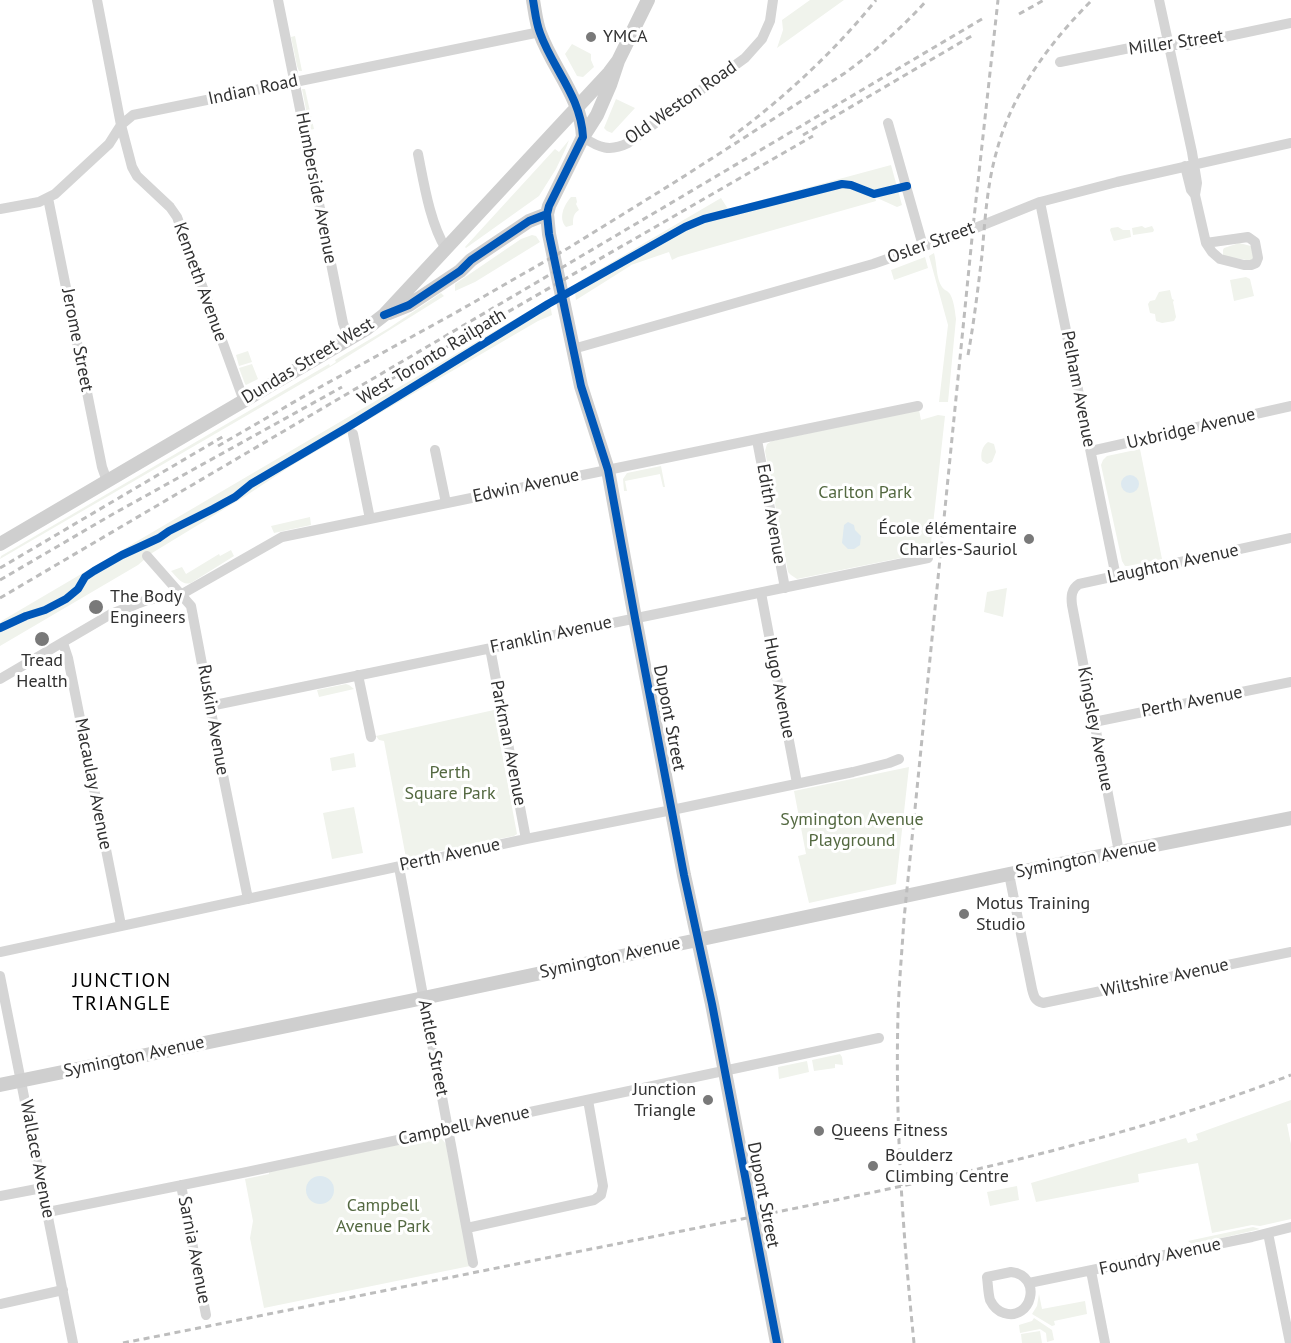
<!DOCTYPE html>
<meta charset="utf-8">
<style>
body{margin:0}
canvas{display:block;background:#fff}
</style>
<canvas width="1291" height="1343"></canvas>
<script>
const context = document.querySelector('canvas').getContext('2d');
context.lineJoin = 'round';
function fill(path, color) {
  context.fillStyle = color;
  context.fill(path, 'evenodd');
}
function stroke(path, color, width, dash) {
  context.strokeStyle = color;
  context.lineWidth = width;
  context.lineCap = dash ? 'butt' : 'round';
  context.setLineDash(dash || []);
  context.stroke(path);
}
function label(font, color, halo, rows, align = 'center') {
  context.font = font + ' "PT Sans",sans-serif';
  context.lineWidth = 6;
  context.setLineDash([]);
  context.textBaseline = 'middle';
  context.strokeStyle = halo;
  context.fillStyle = color;
  for (const [text, x, y, turn = 0] of rows) {
    context.save();
    context.translate(x, y);
    context.rotate((+turn || 0) * Math.PI / 180);
    context.textAlign = isNaN(turn) ? turn : align;
    if (halo) context.strokeText(text, 0, 0);
    context.fillText(text, 0, 0);
    context.restore();
  }
}
fill(new Path2D(`
 M 810,0 L 844,0 L 777,48 L 783,30 L 782,20 Z
 M 295,36 L 302,71 L 299,71 L 297,66 L 291,37 Z
 M 572,44 L 591,54 L 591,60 L 594,67 L 583,77 L 577,76 L 565,54 Z
 M 302,89 L 305,89 L 314,129 L 310,130 Z
 M 616,99 L 635,108 L 612,133 L 607,131 L 604,128 Z
 M 569,140 L 566,148 L 556,169 L 539,196 L 466,248 L 465,247 L 553,151 L 555,149 L 559,152 Z
 M 891,165 L 902,205 L 897,207 L 875,197 L 876,201 L 678,257 L 672,260 L 669,252 L 631,265 L 630,266 L 576,300 L 574,285 L 578,282 L 721,198 L 728,209 Z
 M 571,197 L 576,197 L 577,202 L 576,204 L 579,210 C 573,214 573,218 573,225 L 566,227 C 558,218 564,205 571,197 Z
 M 1142,226 L 1145,228 L 1152,226 L 1154,230 L 1153,232 L 1133,235 L 1132,228 Z
 M 1118,227 L 1123,230 L 1130,230 L 1131,237 L 1114,241 L 1113,239 L 1110,230 L 1111,228 Z
 M 532,235 L 536,236 L 540,242 L 475,282 L 455,291 L 455,284 L 521,239 Z
 M 1239,243 L 1251,246 L 1254,259 L 1252,261 L 1223,256 L 1223,250 L 1224,248 Z
 M 934,253 C 937,264 936,278 942,287 C 945,291 947,290 950,294 C 954,301 955,311 956,319 L 948,402 L 939,402 L 948,325 L 929,256 Z
 M 925,257 L 928,268 L 894,280 L 891,270 Z
 M 1246,277 L 1250,279 L 1254,296 L 1234,301 L 1230,280 Z
 M 1170,290 L 1172,299 L 1174,300 L 1173,302 L 1176,317 L 1174,321 L 1162,323 L 1156,321 L 1155,314 L 1150,313 L 1148,304 L 1150,301 L 1155,300 L 1159,292 Z
 M 441,293 L 444,296 L 337,363 L 0,559 L 1,556 L 329,364 L 330,366 L 336,362 L 335,360 L 389,328 Z
 M 549,299 L 552,315 L 538,321 L 356,427 L 350,433 L 344,435 L 291,466 L 244,497 L 152,553 L 138,565 L 0,646 L 0,623 L 3,620 Z
 M 248,351 L 252,362 L 239,366 L 236,355 Z
 M 252,364 L 258,379 L 246,385 L 245,384 L 239,368 Z
 M 919,410 L 921,420 L 938,415 L 945,416 L 930,552 L 797,579 L 791,575 L 788,572 L 765,451 L 767,444 L 772,441 Z
 M 988,442 L 994,444 L 996,452 L 992,462 L 987,464 L 982,461 C 980,454 982,446 988,442 Z
 M 1140,449 L 1162,559 L 1128,566 L 1125,566 L 1122,561 L 1101,465 L 1103,460 L 1107,456 Z
 M 661,466 L 665,487 L 663,487 L 660,474 L 625,481 L 627,491 L 624,491 L 623,479 L 627,473 Z
 M 310,517 L 311,525 L 274,533 L 271,526 Z
 M 231,550 L 234,556 L 191,583 C 182,586 177,577 171,571 L 182,567 L 186,574 L 219,554 L 220,556 Z
 M 1007,588 L 1003,617 L 984,612 L 987,592 Z
 M 346,684 L 349,685 L 354,689 L 319,697 L 317,690 Z
 M 494,710 L 517,834 L 514,836 L 406,858 L 384,741 L 379,740 L 376,736 Z
 M 354,753 L 356,767 L 332,771 L 330,758 Z
 M 909,767 L 896,884 L 809,903 L 798,856 L 806,854 L 794,791 Z
 M 354,807 L 363,853 L 332,859 L 323,813 Z
 M 840,1054 L 842,1057 L 843,1065 L 835,1064 L 835,1068 L 814,1071 L 812,1060 Z
 M 807,1061 L 809,1072 L 779,1079 L 778,1067 Z
 M 1291,1100 L 1291,1123 L 1287,1124 L 1291,1144 L 1291,1219 L 1260,1226 L 1252,1225 L 1212,1233 L 1198,1163 L 1138,1174 L 1139,1182 L 1036,1202 L 1031,1183 L 1186,1138 L 1188,1143 L 1198,1140 L 1196,1134 Z
 M 435,1137 L 441,1138 L 446,1144 L 470,1266 L 264,1308 L 250,1238 L 253,1221 L 245,1179 L 269,1174 L 269,1172 Z
 M 1017,1186 L 1019,1200 L 990,1206 L 987,1192 Z
 M 1253,1227 L 1260,1229 L 1196,1244 L 1192,1244 L 1188,1241 Z
 M 1039,1294 L 1042,1309 L 1085,1301 L 1087,1314 L 1054,1321 L 1055,1325 L 1052,1326 L 1032,1314 L 1037,1306 Z
 M 1034,1318 L 1052,1330 L 1054,1340 L 1047,1342 L 1046,1333 L 1040,1329 L 1020,1333 L 1019,1325 L 1032,1321 Z
 M 1040,1331 L 1042,1343 L 1022,1343 L 1021,1334 Z`), '#f0f3ec');
fill(new Path2D(`
 M1121 484a9 9 0 1 1 18 0a9 9 0 1 1-18 0Z
 M 848,522 L 854,525 L 855,530 L 861,536 L 860,545 L 854,549 L 848,549 L 842,543 L 844,525 Z
 M306 1190a14 14 0 1 1 28 0a14 14 0 1 1-28 0Z`), '#dde9f0');
stroke(new Path2D(`
 M 97,0 L 121,125 L 132,167 L 137,176 L 170,207 L 177,217 L 244,401
 M 278,0 L 343,323 L 349,339
 M 1159,0 L 1192,152 L 1197,183 L 1195,195 L 1206,243 L 1212,252 L 1220,259 L 1244,265 L 1251,265 L 1256,263 L 1258,258 L 1255,242 L 1248,237 L 1206,243
 M 1060,62 L 1160,42 L 1176,45 L 1186,45 L 1291,23
 M 888,123 L 923,246
 M 583,137 C 599,148 610,152 628,143 L 745,58 L 762,39 L 770,21 L 773,0
 M 418,154 C 424,184 430,223 446,249
 M 1185,166 L 1191,190 L 1195,195
 M 48,198 L 102,467 L 107,481
 M 1040,202 L 1116,577
 M 0,209 L 39,202 L 55,194 L 109,144 L 121,125 L 133,115 L 540,32
 M 573,349 L 873,264 L 973,229 L 1040,202 L 1117,182 L 1291,143
 M 353,434 L 370,519
 M 757,440 L 785,588
 M 435,450 L 446,503
 M 1091,451 L 1291,406
 M 147,556 L 191,606 L 224,780 L 248,899
 M 761,593 L 797,783
 M 63,643 L 68,658 L 121,925
 M 490,648 L 526,839
 M 358,675 L 371,737
 M 0,679 L 111,614 L 147,600 L 182,594 L 282,537 L 918,406
 M 210,706 L 928,558
 M 1094,722 L 1291,682
 M 1119,852 L 1072,605 C 1071,597 1071,589 1079,584 L 1291,538
 M 399,867 L 473,1263
 M 1009,874 L 1032,989 C 1034,997 1035,1001 1043,1003 L 1291,952
 M 0,952 L 526,839 L 672,810 L 853,772 L 889,763 L 899,759
 M 0,976 L 73,1343
 M 181,1185 L 206,1315
 M 0,1196 L 42,1188
 M 48,1212 L 247,1172 L 879,1038
 M 467,1228 L 594,1200 L 601,1195 L 603,1186 L 588,1100
 M 1268,1233 L 1290,1343
 M 1091,1271 L 1105,1343
 M 1011,1272 C 1044,1276 1031,1322 1004,1313 C 997,1311 993,1306 990,1300 C 988,1293 988,1284 987,1277 Z
 M 1029,1283 L 1252,1237 L 1291,1227
 M 0,1304 L 63,1290`), '#d5d5d5', 10);
stroke(new Path2D(`
 M 533,0 C 535,11 536,23 540,33 C 553,69 581,97 583,137
 M 618,61 L 610,85 L 597,115 L 583,137 L 549,206 L 547,214 L 549,234 L 581,386 L 608,470 L 635,618 L 684,875 L 712,1004 L 777,1343
 M 389,313 L 409,305 L 460,271 L 471,260 L 529,221 L 547,214
 M 0,544 L 349,339 L 366,329 L 384,315 L 609,73 L 618,61 L 648,0
 M 0,1085 L 414,1000 L 1009,874 L 1291,818`), '#cfcfcf', 14);
stroke(new Path2D(`
 M 1019,14 L 1044,0
 M 803,135 L 975,34
 M 730,138 C 784,98 834,52 876,0
 M 968,355 C 974,322 978,288 982,255 C 985,220 987,184 997,150 C 1012,93 1051,41 1092,0
 M 381,385 L 813,136
 M 218,446 L 313,391 L 455,313 L 570,247 L 675,182 L 845,73 C 875,51 902,28 927,0
 M 0,568 L 224,436
 M 0,580 L 113,514 L 342,387
 M 0,598 L 573,261 L 982,19
 M 123,1343 C 316,1305 509,1265 702,1227 C 901,1187 1101,1149 1291,1075
 M 914,1343 C 903,1234 895,1124 898,1015 C 899,983 902,951 904,919 L 974,218 L 998,0`), '#bdbdbd', 3, [6, 4.5]);
stroke(new Path2D(`
 M 533,0 C 535,11 536,23 540,33 C 553,69 581,97 583,137 L 549,206 L 547,214 L 549,234 L 581,386 L 608,470 L 635,618 L 684,875 L 712,1004 L 777,1343
 M 384,315 L 409,305 L 460,271 L 471,260 L 529,221 L 547,214
 M 0,628 L 26,616 L 45,610 L 66,599 L 78,589 L 85,577 L 94,571 L 122,555 L 159,538 L 169,531 L 213,509 L 235,497 L 251,484 L 348,427 L 548,304 L 685,227 L 704,219 L 842,184 L 851,185 L 874,194 L 907,186`), '#0057b8', 8);
for (const [x, y, r, color] of [
 [591,37,6,"#797979"],
 [1029,539,6,"#797979"],
 [96,607,8,"#797979"],
 [42,639,8,"#797979"],
 [964,914,6,"#797979"],
 [708,1100,6,"#797979"],
 [819,1131,6,"#797979"],
 [873,1166,6,"#797979"]
]) {
  const dot = new Path2D();
  dot.arc(x, y, r, 0, 2 * Math.PI);
  context.fillStyle = color;
  context.fill(dot);
  stroke(dot, '#fff', 2);
}
label('18px', '#313131', '#fff', [
 ["YMCA",603,37],
 ["École élémentaire",1017,529,"right"],
 ["Charles-Sauriol",1017,550,"right"],
 ["The Body",110,597],
 ["Engineers",110,618],
 ["Tread",42,661,"center"],
 ["Health",42,682,"center"],
 ["Motus Training",976,904],
 ["Studio",976,925],
 ["Junction",696,1090,"right"],
 ["Triangle",696,1111,"right"],
 ["Queens Fitness",831,1131],
 ["Boulderz",885,1156],
 ["Climbing Centre",885,1177]
], 'left');
label('18px', '#313131', '#fff', [
 ["Miller Street",1176,43,-8],
 ["Indian Road",253,90,-12],
 ["Old Weston Road",681,103,-35],
 ["Humberside Avenue",316,188,79],
 ["Osler Street",931,243,-20],
 ["Kenneth Avenue",200,282,70],
 ["Jerome Street",77,340,79],
 ["West Toronto Railpath",432,357,-31],
 ["Dundas Street West",308,361,-31],
 ["Pelham Avenue",1078,389,79],
 ["Uxbridge Avenue",1191,429,-13],
 ["Edwin Avenue",526,486,-12],
 ["Edith Avenue",771,514,80],
 ["Laughton Avenue",1173,564,-12],
 ["Franklin Avenue",551,635,-12],
 ["Hugo Avenue",779,688,79],
 ["Perth Avenue",1192,702,-11],
 ["Dupont Street",669,718,79],
 ["Ruskin Avenue",213,720,80],
 ["Kingsley Avenue",1095,729,79],
 ["Parkman Avenue",508,743,79],
 ["Macaulay Avenue",93,784,79],
 ["Perth Avenue",450,855,-12],
 ["Symington Avenue",1086,859,-11],
 ["Symington Avenue",610,958,-12],
 ["Wiltshire Avenue",1165,978,-12],
 ["Antler Street",433,1048,79],
 ["Symington Avenue",134,1057,-12],
 ["Campbell Avenue",464,1126,-12],
 ["Wallace Avenue",37,1159,79],
 ["Dupont Street",763,1195,79],
 ["Sarnia Avenue",194,1250,79],
 ["Foundry Avenue",1160,1257,-12]
]);
label('18px', '#546941', '#fff', [
 ["Carlton Park",865,493],
 ["Perth",450,773],
 ["Square Park",450,794],
 ["Symington Avenue",852,820],
 ["Playground",852,841],
 ["Campbell",383,1206],
 ["Avenue Park",383,1227]
]);
context.letterSpacing = '1.5px';
label('20px', '#000', '#fff', [
 ["JUNCTION",122,981],
 ["TRIANGLE",122,1004]
]);
context.letterSpacing = '0px';
</script>
